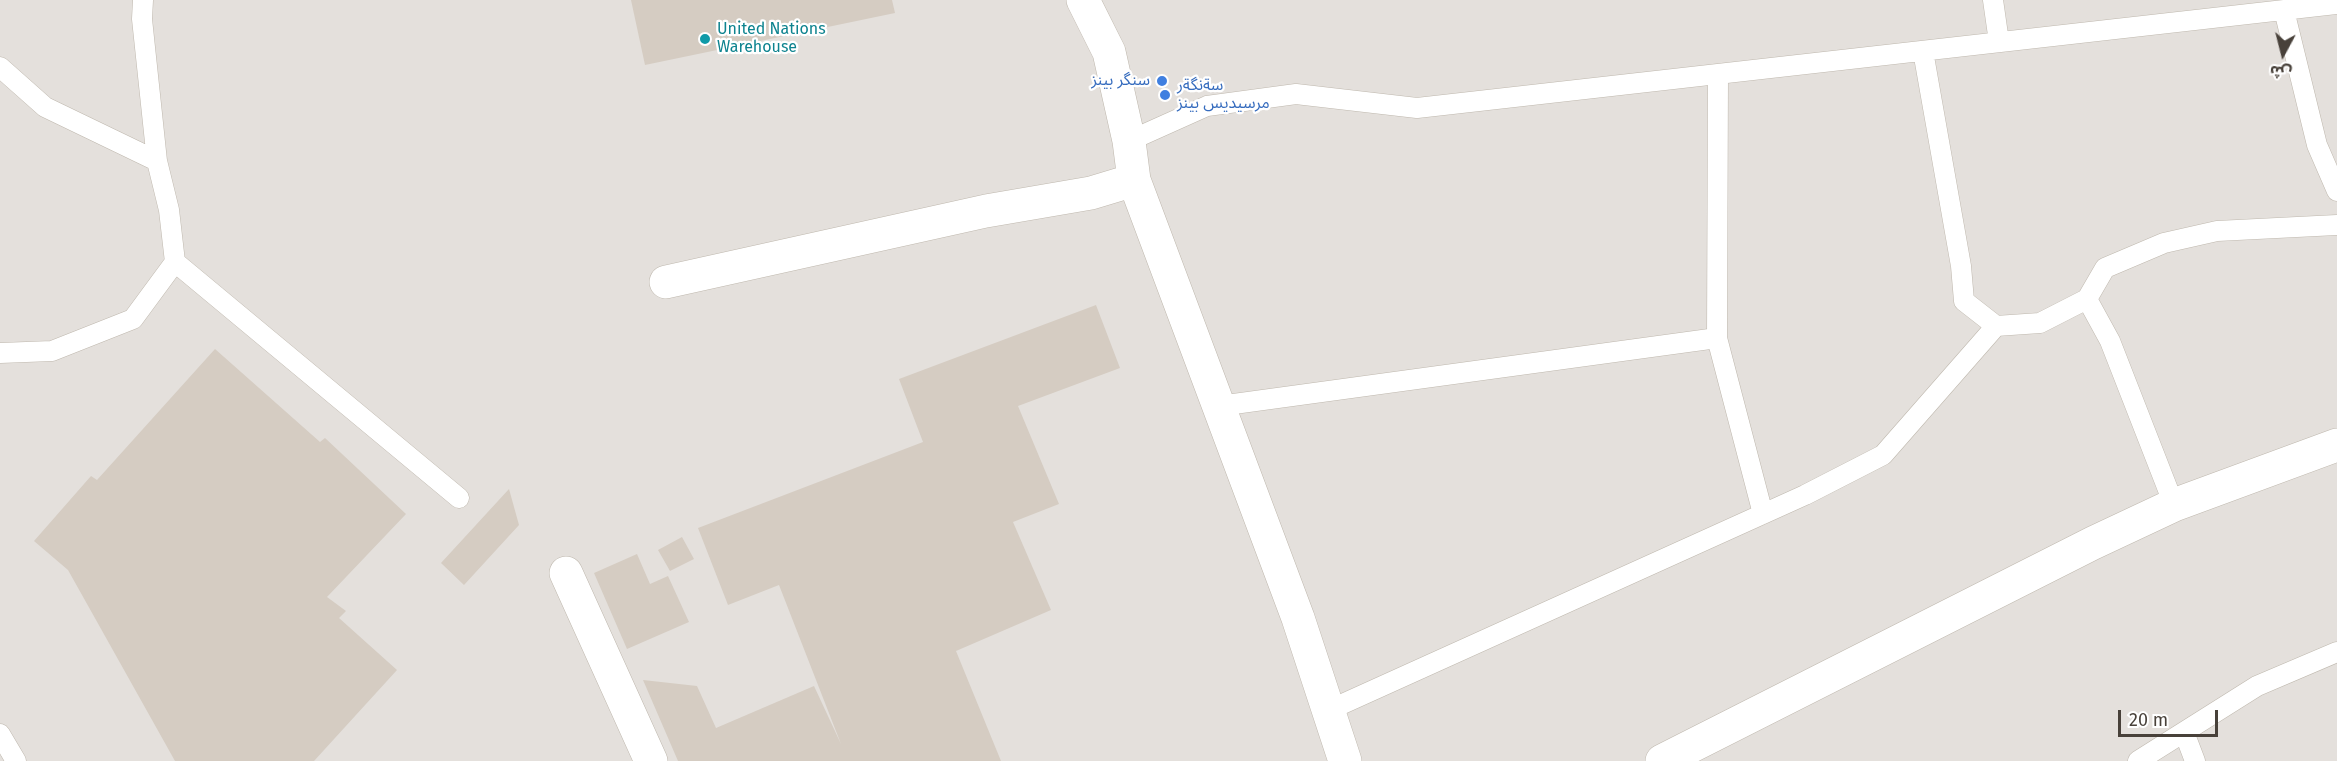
<!DOCTYPE html>
<meta charset="utf-8">
<style>
body{margin:0}
#map{position:relative;width:2337px;height:761px;overflow:hidden;background:#f4f1eb;font-family:"Fira Sans","Noto Sans Arabic",sans-serif}
canvas{display:block}
.north{position:absolute;left:2253px;top:24px;width:60px;height:60px;-webkit-text-stroke:4px #fff;paint-order:stroke;rotate:187deg;font-size:16px;font-weight:700;line-height:24px;text-align:center;color:#48413a}
.north::after{content:'';display:block;margin:auto;width:21px;height:27px;background:#48413a;clip-path:polygon(50% 0,100% 100%,50% 72%,0 100%)}
.scale{position:absolute;left:2118px;top:710px;width:100px;height:27px;box-sizing:border-box;border:3px solid #48413a;border-top:0;padding-left:8px;font-size:18px;line-height:21px;white-space:nowrap;color:#48413a;-webkit-text-stroke:4px #fff;paint-order:stroke}
</style>
<div id="map">
<canvas width="2337" height="761"></canvas>
<div class="north">ش</div>
<div class="scale">20 m</div>
</div>
<script>
const context = document.querySelector('canvas').getContext('2d');
context.lineJoin = 'round';
function fill(path, color) {
  context.fillStyle = color;
  context.fill(path, 'evenodd');
}
function stroke(path, color, width, dash) {
  context.strokeStyle = color;
  context.lineWidth = width;
  context.lineCap = dash ? 'butt' : 'round';
  context.setLineDash(dash || []);
  context.stroke(path);
}
function label(font, color, halo, rows, align = 'center') {
  context.font = font + ' "Fira Sans","Noto Sans Arabic",sans-serif';
  context.lineWidth = 4.5;
  context.setLineDash([]);
  context.textBaseline = 'middle';
  context.strokeStyle = halo;
  context.fillStyle = color;
  for (const [text, x, y, turn = 0] of rows) {
    context.save();
    context.translate(x, y);
    context.rotate((+turn || 0) * Math.PI / 180);
    context.textAlign = isNaN(turn) ? turn : align;
    if (halo) context.strokeText(text, 0, 0);
    context.fillText(text, 0, 0);
    context.restore();
  }
}
fill(new Path2D(`
 M 0,0 L 2337,0 L 2337,761 L 0,761 Z`), '#e4e0dc');
fill(new Path2D(`
 M 631,0 L 892,0 L 895,13 L 645,65 Z
 M 1096,305 L 1120,368 L 1018,406 L 1059,504 L 1013,522 L 1051,610 L 956,651 L 1001,761 L 678,761 L 643,680 L 697,686 L 716,728 L 814,686 L 841,744 L 779,585 L 728,605 L 698,528 L 923,442 L 899,379 Z
 M 215,349 L 320,442 L 325,438 L 406,514 L 327,597 L 346,611 L 339,618 L 397,670 L 314,761 L 175,761 L 68,570 L 34,541 L 91,476 L 97,480 Z
 M 509,489 L 519,525 L 464,585 L 441,563 Z
 M 682,537 L 694,559 L 670,571 L 658,550 Z
 M 637,554 L 650,584 L 668,576 L 689,622 L 627,649 L 594,573 Z`), '#d5ccc2');
const lane = new Path2D(`
 M 1993,0 L 1999,42
 M 2284,10 L 2317,145 L 2337,191
 M 1923,51 L 1961,266 L 1964,301 L 1996,326 L 2040,323 L 2087,299 L 2105,268 L 2164,243 L 2217,231 L 2337,225
 M 0,67 L 45,107 L 157,161
 M 1718,74 L 1717,338 L 1763,514
 M 1129,141 L 1207,106 L 1296,94 L 1417,108 L 2337,4
 M 175,262 L 459,498
 M 2087,299 L 2110,341 L 2174,505
 M 0,353 L 52,351 L 133,319 L 175,262 L 169,210 L 157,161 L 142,19 L 143,0
 M 1219,406 L 1717,338
 M 1327,711 L 1805,495 L 1883,455 L 1996,326
 M 2184,732 L 2195,761
 M 0,734 L 16,761
 M 2138,761 L 2257,686 L 2337,652`);
const street = new Path2D(`
 M 1083,0 L 1109,52 L 1129,141 L 1134,180 L 1298,618 L 1345,761
 M 666,282 L 986,211 L 1091,193 L 1134,180
 M 566,573 L 651,761
 M 1662,761 L 2093,543 L 2174,505 L 2337,445`);
stroke(lane, '#bfb8ae', 21);
stroke(street, '#bfb8ae', 34);
stroke(lane, '#fff', 20);
stroke(street, '#fff', 33);
for (const [x, y, r, color] of [
 [705,39,6,"#0f9aa8"],
 [1162,81,6,"#3f7fe0"],
 [1165,95,6,"#3f7fe0"]
]) {
  const dot = new Path2D();
  dot.arc(x, y, r, 0, 2 * Math.PI);
  context.fillStyle = color;
  context.fill(dot);
  stroke(dot, '#fff', 2);
}
label('16px', '#0d838f', '#fff', [
 ["United Nations",717,30],
 ["Warehouse",717,48]
], 'left');
label('16px', '#366cbe', '#fff', [
 ["سنگر بينز",1150,81],
 ["سةنگةر",1177,86,"left"],
 ["مرسيديس بينز",1177,104,"left"]
], 'right');
</script>
